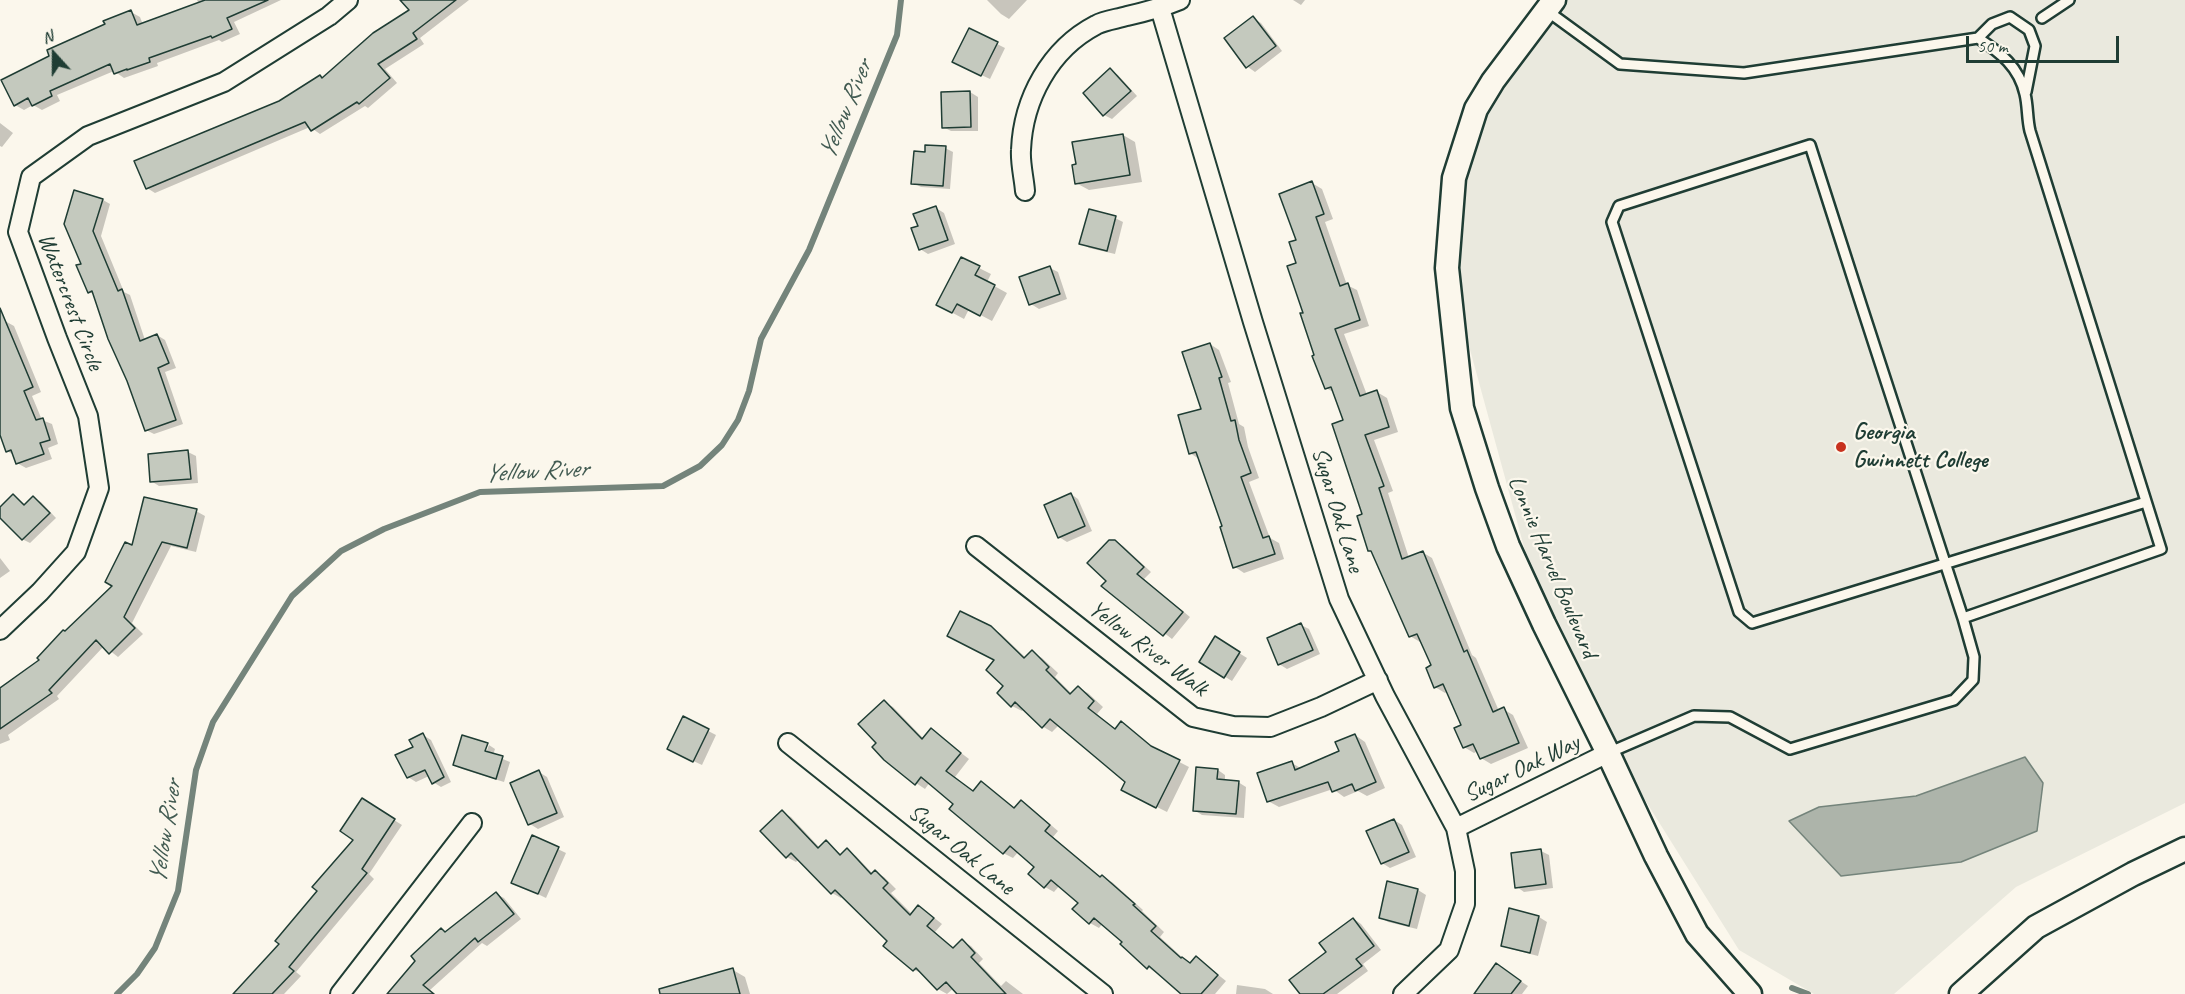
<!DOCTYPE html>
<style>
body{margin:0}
#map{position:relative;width:2185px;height:994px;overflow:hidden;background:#fbf7ec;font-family:Caveat,sans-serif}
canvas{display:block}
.north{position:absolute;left:24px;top:24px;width:60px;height:60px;-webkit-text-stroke:4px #fbf7ec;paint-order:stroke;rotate:339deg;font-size:16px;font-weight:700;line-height:24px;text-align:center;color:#1f3d34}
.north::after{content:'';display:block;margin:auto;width:21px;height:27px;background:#1f3d34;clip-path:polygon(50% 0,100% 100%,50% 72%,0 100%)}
.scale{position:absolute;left:1966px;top:36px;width:153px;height:27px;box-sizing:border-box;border:3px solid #1f3d34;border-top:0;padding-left:8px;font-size:18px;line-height:21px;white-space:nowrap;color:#1f3d34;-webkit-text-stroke:4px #fbf7ec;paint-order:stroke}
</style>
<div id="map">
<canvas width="2185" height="994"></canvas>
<div class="north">N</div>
<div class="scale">50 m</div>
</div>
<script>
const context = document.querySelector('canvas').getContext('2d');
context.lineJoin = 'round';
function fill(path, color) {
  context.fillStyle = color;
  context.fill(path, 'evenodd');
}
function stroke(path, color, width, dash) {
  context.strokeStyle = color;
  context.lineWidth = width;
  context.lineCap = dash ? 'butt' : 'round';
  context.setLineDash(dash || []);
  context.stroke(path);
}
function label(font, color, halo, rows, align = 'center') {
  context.font = font + ' Caveat,sans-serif';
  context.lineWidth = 4.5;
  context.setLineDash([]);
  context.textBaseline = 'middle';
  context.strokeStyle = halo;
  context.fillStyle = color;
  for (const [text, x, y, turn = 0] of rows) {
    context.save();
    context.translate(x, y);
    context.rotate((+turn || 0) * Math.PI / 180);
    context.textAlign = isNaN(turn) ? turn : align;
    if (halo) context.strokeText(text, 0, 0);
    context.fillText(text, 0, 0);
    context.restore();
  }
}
fill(new Path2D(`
 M 1558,0 L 2185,0 L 2185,803 L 2016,887 L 1894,994 L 1814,994 L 1739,950 L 1553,653 L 1440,240 L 1489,76 Z`), '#eae9de');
const water = new Path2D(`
 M 2025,757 L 2043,783 L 2037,831 L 1961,862 L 1841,876 L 1789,821 L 1819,807 L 1916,796 Z`);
fill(water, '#adb4aa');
stroke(water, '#74847b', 1.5);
fill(new Path2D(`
 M 197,0 L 281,0 L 234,22 L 240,34 L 222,42 L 219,40 L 157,63 L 158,66 L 124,78 L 114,71 L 57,95 L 60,101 L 42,110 L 33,105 L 24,110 L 15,105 L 131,12 L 140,17 L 143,25 L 199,4 Z
 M 409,0 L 469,0 L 420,38 L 424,44 L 385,69 L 397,83 L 368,108 L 365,106 L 320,134 L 310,127 L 155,193 L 147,188 L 280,102 L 320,77 L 323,78 L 411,11 Z
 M 987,0 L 1027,0 L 1009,19 L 1001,14 Z
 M 1293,0 L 1305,0 L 1301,5 Z
 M 1253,18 L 1261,23 L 1282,51 L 1255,72 L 1248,67 L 1226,38 Z
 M 969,30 L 1005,48 L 990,79 L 962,66 Z
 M 1111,70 L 1118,75 L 1137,96 L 1112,119 L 1104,115 Z
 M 970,92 L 978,97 L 978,131 L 951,131 L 943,127 Z
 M 0,123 L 13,133 L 2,147 L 0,146 Z
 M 1123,135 L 1135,142 L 1142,182 L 1089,190 L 1076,183 L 1077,166 Z
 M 945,148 L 953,152 L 950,189 L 921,187 L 913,183 L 926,153 Z
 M 1312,183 L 1322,189 L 1333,219 L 1325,222 L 1347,285 L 1357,290 L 1369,326 L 1344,334 L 1367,395 L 1377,392 L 1387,398 L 1398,432 L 1374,440 L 1393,491 L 1388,493 L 1409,558 L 1422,552 L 1432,558 L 1472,655 L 1476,658 L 1499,711 L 1503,709 L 1513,715 L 1528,748 L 1491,764 L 1481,758 L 1478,751 L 1474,753 L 1464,747 L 1463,726 L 1448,691 L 1445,693 L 1435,687 L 1433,666 L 1422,641 L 1420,642 L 1410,636 L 1373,553 L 1369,550 L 1345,421 L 1335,393 L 1326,388 L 1304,314 L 1298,264 L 1298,241 Z
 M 103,200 L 110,204 L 101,236 L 124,292 L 130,295 L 145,340 L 157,335 L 165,340 L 176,368 L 165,372 L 183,424 L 154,434 L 146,430 L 95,295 L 89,292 L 83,265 Z
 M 936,208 L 944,213 L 955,244 L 928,254 L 920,249 L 920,227 Z
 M 1115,218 L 1123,222 L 1115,254 L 1089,248 L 1081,243 Z
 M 979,268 L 991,274 L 987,282 L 1007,293 L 992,321 L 969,309 L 964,319 L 938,305 Z
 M 1050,268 L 1058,272 L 1067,299 L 1039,309 L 1031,304 Z
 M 5,321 L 14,326 L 41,392 L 32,396 L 42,420 L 52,424 L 58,444 L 48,448 L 52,459 L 26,468 L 17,463 L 14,455 L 7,451 L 0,423 L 0,323 Z
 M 1210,344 L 1219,350 L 1231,382 L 1228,383 L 1239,424 L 1244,427 L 1248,447 L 1259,478 L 1249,482 L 1270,538 L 1279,543 L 1284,559 L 1244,573 L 1235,567 L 1224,527 L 1199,459 L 1190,453 L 1203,410 Z
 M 188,452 L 196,456 L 198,483 L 159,486 L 151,481 Z
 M 1071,494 L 1078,499 L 1092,531 L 1067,542 L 1059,537 Z
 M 13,496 L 26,505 L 33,498 L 41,502 L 56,518 L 30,543 L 22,539 L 0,516 L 0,509 Z
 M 196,511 L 205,516 L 196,552 L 171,546 L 132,623 L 143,634 L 118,657 L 104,646 L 57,696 L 59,699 L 8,735 L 10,740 L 0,744 L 0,689 L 42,660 L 65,633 L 115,586 L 133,547 Z
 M 1115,541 L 1123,546 L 1151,572 L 1144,579 L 1190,617 L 1172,639 L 1103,586 L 1108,581 Z
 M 0,558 L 10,571 L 0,578 Z
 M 1301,625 L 1309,629 L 1320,654 L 1287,669 L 1279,664 Z
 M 990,627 L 1001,634 L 1026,658 L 1032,652 L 1042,658 L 1058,673 L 1055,677 L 1072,694 L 1078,688 L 1088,693 L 1103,707 L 1097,714 L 1116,730 L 1121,723 L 1158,751 L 1189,767 L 1167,812 L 1133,795 L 1127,782 L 1059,725 L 1052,732 L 1042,726 L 1024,709 L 1022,711 L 1012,706 L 996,661 Z
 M 1215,638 L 1247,658 L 1232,681 L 1201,662 Z
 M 884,702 L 893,707 L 924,739 L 931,730 L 969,759 L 955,777 L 974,792 L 982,783 L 1015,808 L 1021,801 L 1030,807 L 1058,831 L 1053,837 L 1102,878 L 1112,882 L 1143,910 L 1142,911 L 1164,932 L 1160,937 L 1184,959 L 1192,964 L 1197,958 L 1226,981 L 1215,994 L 1184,994 L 1148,967 L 1125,942 L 1103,923 L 1099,928 L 1090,923 L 1080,902 L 1060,885 L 1054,892 L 1045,887 L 1036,866 L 1019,851 L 1013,858 L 1003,853 L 955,804 L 930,782 L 925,789 L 916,783 L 878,743 Z
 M 683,718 L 716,735 L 702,765 L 676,753 Z
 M 423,735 L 431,740 L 451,782 L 441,787 L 433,782 L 429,776 L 416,782 L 408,777 L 415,748 Z
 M 1355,735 L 1365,742 L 1385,788 L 1367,796 L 1358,791 L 1344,797 L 1333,789 L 1279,807 L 1268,801 L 1292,763 L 1302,769 L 1341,752 Z
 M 489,745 L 495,749 L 493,755 L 510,762 L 504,782 L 462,769 L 454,765 L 484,758 Z
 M 1218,770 L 1225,775 L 1225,781 L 1238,782 L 1246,787 L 1244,818 L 1202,815 L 1194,810 Z
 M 539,772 L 547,777 L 564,817 L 538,829 L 530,824 Z
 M 370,805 L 402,825 L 369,874 L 374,879 L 296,972 L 301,976 L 284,994 L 233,994 L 281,944 L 355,839 Z
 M 782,812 L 791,817 L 820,848 L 826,842 L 842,855 L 847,850 L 856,856 L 873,874 L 875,872 L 884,877 L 896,889 L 891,893 L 912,914 L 918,907 L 927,912 L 942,924 L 935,932 L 954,949 L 962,941 L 971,946 L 983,959 L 979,963 L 1001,986 L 1006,981 L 1023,994 L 959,994 L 954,988 L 947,994 L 938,989 L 924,974 L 914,970 L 885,945 L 889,941 L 843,896 L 841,898 L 832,893 L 799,859 L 796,862 L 787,857 Z
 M 1394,820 L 1402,825 L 1416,857 L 1390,868 L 1382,863 Z
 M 533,837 L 566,853 L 546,898 L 521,886 Z
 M 1541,851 L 1549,855 L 1553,888 L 1524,892 L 1517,887 Z
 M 1388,883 L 1418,890 L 1426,895 L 1417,929 L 1388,922 L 1380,917 Z
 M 496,894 L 504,898 L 521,919 L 487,946 L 482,943 L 430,990 L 435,994 L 389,994 L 446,933 Z
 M 1510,910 L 1539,917 L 1547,922 L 1538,956 L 1511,949 L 1503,945 Z
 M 1354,919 L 1361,924 L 1381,950 L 1363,964 L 1368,971 L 1337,994 L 1302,994 L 1328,953 Z
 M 733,970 L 745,977 L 750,994 L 690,994 Z
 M 1504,970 L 1528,986 L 1522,994 L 1476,994 Z
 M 1237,985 L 1265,989 L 1273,994 L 1236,994 Z`), '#0003');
stroke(new Path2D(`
 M 1792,988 L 1808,994
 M 117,994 L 137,974 L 155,948 L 178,891 L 196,770 L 213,722 L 292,596 L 341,551 L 384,529 L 480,492 L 663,486 L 700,466 L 722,445 L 738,420 L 749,391 L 761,339 L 809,250 L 897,35 L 901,0`), '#74847b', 6);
const building = new Path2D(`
 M 205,0 L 268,0 L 227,18 L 232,29 L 212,38 L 211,36 L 149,58 L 150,62 L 127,70 L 127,69 L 114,74 L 110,64 L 50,91 L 52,96 L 32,106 L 28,98 L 14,106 L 1,80 L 49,56 L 47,50 L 105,24 L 103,21 L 131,10 L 137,25 Z
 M 400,0 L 456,0 L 413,33 L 417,39 L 378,64 L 390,78 L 359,104 L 357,102 L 311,131 L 305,122 L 146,189 L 134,161 L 279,101 L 320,75 L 322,78 L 373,33 L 409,10 Z
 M 1253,16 L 1276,46 L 1246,68 L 1224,38 Z
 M 969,28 L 998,42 L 981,76 L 952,62 Z
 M 1110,68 L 1131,91 L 1103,116 L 1083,93 Z
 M 970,91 L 971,127 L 942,128 L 941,92 Z
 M 1123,134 L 1130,175 L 1075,184 L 1072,165 L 1076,164 L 1072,142 Z
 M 925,145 L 946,146 L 943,186 L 911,184 L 914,151 L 925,152 Z
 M 1312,181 L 1324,214 L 1316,217 L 1340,286 L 1348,283 L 1360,320 L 1335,329 L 1360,396 L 1377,390 L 1389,427 L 1365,435 L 1384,486 L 1379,488 L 1402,559 L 1423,551 L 1464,652 L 1467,650 L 1493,712 L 1504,707 L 1519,743 L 1480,759 L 1473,744 L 1463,748 L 1454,728 L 1461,725 L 1443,684 L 1434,688 L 1426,668 L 1431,665 L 1417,634 L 1409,637 L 1371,551 L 1368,551 L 1357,516 L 1362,514 L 1332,424 L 1343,420 L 1331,387 L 1325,389 L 1312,356 L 1314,355 L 1300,313 L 1303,313 L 1287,266 L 1296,263 L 1289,242 L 1296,240 L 1279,194 Z
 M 74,190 L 103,199 L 93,231 L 118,291 L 122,289 L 140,341 L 157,334 L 169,363 L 158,368 L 176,420 L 145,431 L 127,381 L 108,339 L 92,291 L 88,293 L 76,265 L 81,264 L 64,224 Z
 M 936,206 L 948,240 L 919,250 L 911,228 L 918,226 L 913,214 Z
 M 1089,209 L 1116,216 L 1107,251 L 1079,244 Z
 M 961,257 L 980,266 L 975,275 L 995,285 L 980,316 L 957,304 L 952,313 L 936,305 Z
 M 1050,266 L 1060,294 L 1029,305 L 1019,277 Z
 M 0,308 L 33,387 L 24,391 L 36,420 L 43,418 L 50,440 L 40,443 L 44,454 L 16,464 L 11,450 L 6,452 L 0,435 Z
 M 1210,343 L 1222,377 L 1219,378 L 1231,421 L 1235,420 L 1239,440 L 1251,473 L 1241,477 L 1263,538 L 1269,536 L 1275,554 L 1233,568 L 1220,527 L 1222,526 L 1196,452 L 1189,454 L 1178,415 L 1201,409 L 1182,352 Z
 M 188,450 L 191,479 L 150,482 L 148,454 Z
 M 1071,493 L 1085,526 L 1058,538 L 1044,505 Z
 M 13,494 L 24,505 L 33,496 L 50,513 L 22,540 L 0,518 L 0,507 Z
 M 144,497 L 197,509 L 187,548 L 162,542 L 124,617 L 135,628 L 109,654 L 96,640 L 49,690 L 52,693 L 0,729 L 0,688 L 39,660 L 37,658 L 63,630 L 65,631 L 112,586 L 105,582 L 125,542 L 132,545 Z
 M 1109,540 L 1115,540 L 1144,567 L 1137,574 L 1183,612 L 1163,636 L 1101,586 L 1106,581 L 1087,563 Z
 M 960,611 L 991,626 L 1024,658 L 1032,650 L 1049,667 L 1046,670 L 1070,694 L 1078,686 L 1094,701 L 1088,708 L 1115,729 L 1121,721 L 1151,746 L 1180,760 L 1156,808 L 1121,790 L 1125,782 L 1050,719 L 1042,728 L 1015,702 L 1011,707 L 997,693 L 1003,686 L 986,670 L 994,660 L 947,636 Z
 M 1301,623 L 1313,650 L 1278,665 L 1267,638 Z
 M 1215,636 L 1240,652 L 1224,678 L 1199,662 Z
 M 884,700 L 922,739 L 931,728 L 961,753 L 946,771 L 973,791 L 981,781 L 1014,808 L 1021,800 L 1050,825 L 1045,831 L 1100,877 L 1102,875 L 1135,904 L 1133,905 L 1156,926 L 1151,931 L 1181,958 L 1182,957 L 1190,963 L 1196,956 L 1218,975 L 1201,994 L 1181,994 L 1149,966 L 1147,969 L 1120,944 L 1122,942 L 1094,918 L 1089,924 L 1072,909 L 1078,903 L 1051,880 L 1044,888 L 1028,874 L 1034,867 L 1010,846 L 1003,854 L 949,809 L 953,804 L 921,777 L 915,785 L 884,760 L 872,747 L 876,743 L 858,724 Z
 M 683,716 L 709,729 L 693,762 L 667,749 Z
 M 423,733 L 444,777 L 432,784 L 425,770 L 407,778 L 395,755 L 413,747 L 409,740 Z
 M 1355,734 L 1376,782 L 1355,791 L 1352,784 L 1332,792 L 1328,782 L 1267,802 L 1257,773 L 1292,761 L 1295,770 L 1339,751 L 1335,742 Z
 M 462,735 L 488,743 L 485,751 L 503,756 L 496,779 L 453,765 Z
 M 1196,767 L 1218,769 L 1217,779 L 1239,781 L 1236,814 L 1193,811 Z
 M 539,770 L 557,813 L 528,825 L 510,783 Z
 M 362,798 L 395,819 L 362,869 L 367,873 L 289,967 L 294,971 L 272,994 L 233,994 L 279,944 L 275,941 L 317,891 L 312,887 L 353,840 L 340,831 Z
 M 782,810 L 818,848 L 826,840 L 840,855 L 847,848 L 871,874 L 875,870 L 888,883 L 883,888 L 910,915 L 918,905 L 934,918 L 927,926 L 953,948 L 962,939 L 975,953 L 971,957 L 1006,994 L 957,994 L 946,982 L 937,990 L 916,968 L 913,971 L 883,946 L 887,941 L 835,890 L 831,894 L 791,853 L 786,858 L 760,831 Z
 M 1394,819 L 1409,852 L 1381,864 L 1366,831 Z
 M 532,835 L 559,847 L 538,894 L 511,883 Z
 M 1541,849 L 1546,884 L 1515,888 L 1511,853 Z
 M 1387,881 L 1418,889 L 1409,926 L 1379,918 Z
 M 496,892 L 514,914 L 478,942 L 475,938 L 423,985 L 434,994 L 387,994 L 415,961 L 411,956 L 441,928 L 445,932 Z
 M 1509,908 L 1539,916 L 1530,953 L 1501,946 Z
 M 1353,918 L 1374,946 L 1356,959 L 1362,966 L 1323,994 L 1300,994 L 1289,980 L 1326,952 L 1319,943 Z
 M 1496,963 L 1521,981 L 1511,994 L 1474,994 Z
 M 733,968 L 740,994 L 660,994 L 659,989 Z`);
fill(building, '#c4c9be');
stroke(building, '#1f3d34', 1.5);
const service = new Path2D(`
 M 1546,10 L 1620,64 L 1744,73 L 1978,38 C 2001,53 2019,67 2025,94 C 2028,106 2027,119 2030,131 L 2161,549 L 1963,618 L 1974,657 L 1973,680 L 1954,700 L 1790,749 L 1730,717 L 1694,716 L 1608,753
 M 2042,18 L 2069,0
 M 1978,38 L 1992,24 L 2010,17 L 2029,30 L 2035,46 L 2026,92
 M 1963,618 C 1912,460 1860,303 1810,145 L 1619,206 L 1612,222 L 1739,612 L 1752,623 L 2146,502`);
const minor = new Path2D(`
 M 1160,8 L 1253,322 L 1339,599 L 1385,696 L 1456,828 L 1465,871 L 1465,904 L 1449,950 L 1403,994
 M 1025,191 C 1024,178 1020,163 1021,150 C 1023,99 1050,49 1096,25 C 1105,20 1117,19 1127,16 C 1145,12 1163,7 1180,0
 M 976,546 L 1193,717 L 1233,726 L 1270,727 L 1321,707 L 1378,680
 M 0,630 L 40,592 L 76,552 L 99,488 L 88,416 L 57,338 L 18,232 L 31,177 L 88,136 L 224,82 L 329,16 L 348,0
 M 788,743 L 1103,994
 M 1456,828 L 1608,753
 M 340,994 L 472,823`);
const tertiary = new Path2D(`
 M 1554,0 L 1493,81 L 1476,109 L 1454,178 L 1447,268 L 1462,408 L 1487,488 L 1508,546 L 1544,624 L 1608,753 L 1656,856 L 1697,934 L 1750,994
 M 1961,994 L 2036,927 L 2133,874 L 2185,849`);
stroke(service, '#1f3d34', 14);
stroke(minor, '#1f3d34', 22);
stroke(tertiary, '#1f3d34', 27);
stroke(service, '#fbf7ec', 9);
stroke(minor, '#fbf7ec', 18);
stroke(tertiary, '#fbf7ec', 22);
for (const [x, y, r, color] of [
 [1841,447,6,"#c8321e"]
]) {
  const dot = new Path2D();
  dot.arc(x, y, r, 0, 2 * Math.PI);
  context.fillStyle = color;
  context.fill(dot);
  stroke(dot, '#fbf7ec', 2);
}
label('24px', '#1f3d34', '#fbf7ec', [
 ["Watercrest Circle",70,302,69],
 ["Sugar Oak Lane",1337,510,73],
 ["Lonnie Harvel Boulevard",1552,567,67],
 ["Yellow River Walk",1148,649,37],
 ["Sugar Oak Way",1522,769,-26],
 ["Sugar Oak Lane",961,850,39]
]);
label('bold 24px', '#1f3d34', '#fbf7ec', [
 ["Georgia",1853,433],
 ["Gwinnett College",1853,461]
], 'left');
label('italic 26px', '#425b52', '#fbf7ec', [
 ["Yellow River",846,110,-68],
 ["Yellow River",536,472,-3],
 ["Yellow River",166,832,-81]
]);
</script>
